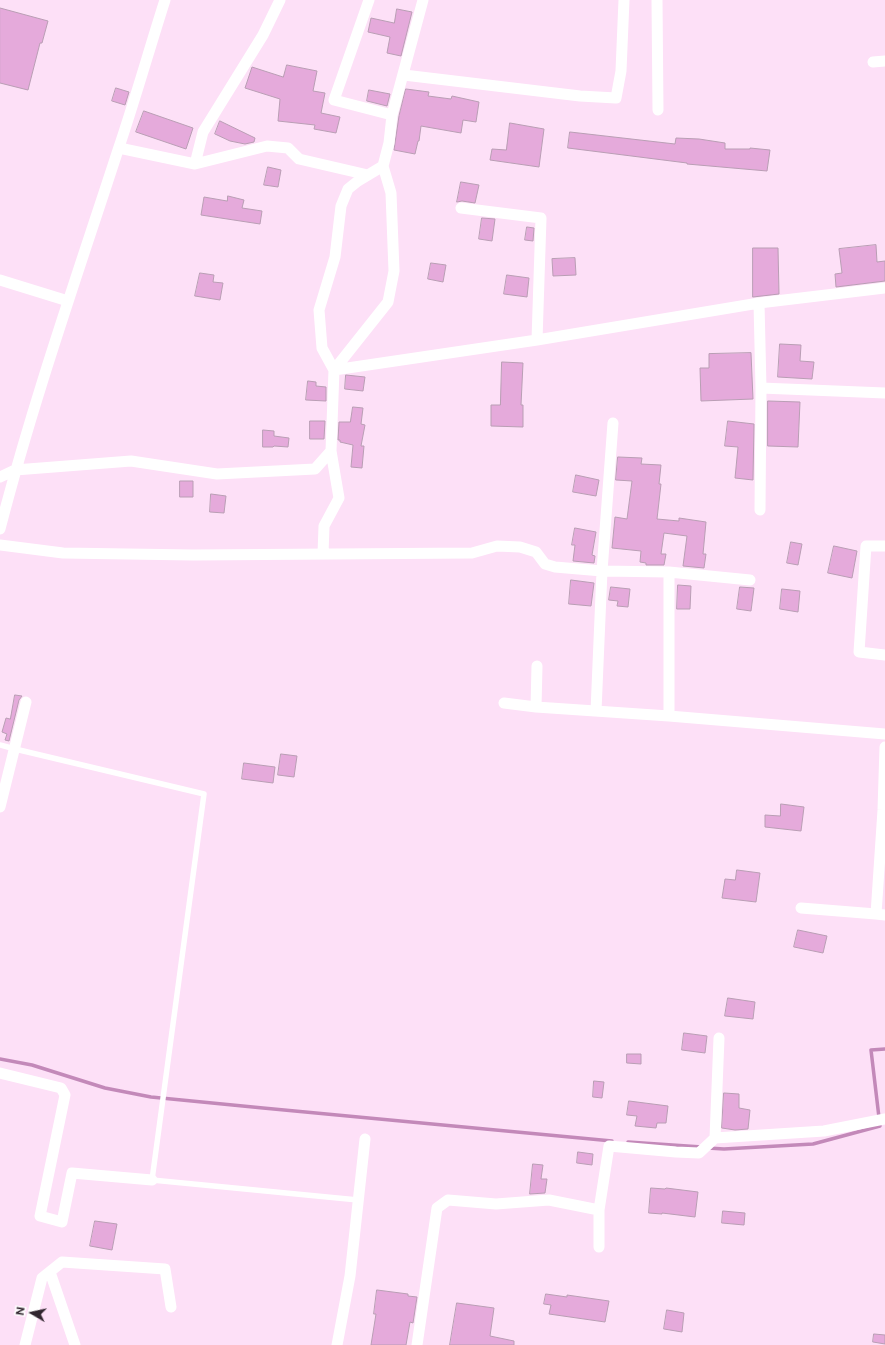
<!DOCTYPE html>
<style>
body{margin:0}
#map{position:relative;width:885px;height:1345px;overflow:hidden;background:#fde0f7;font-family:"Public Sans",sans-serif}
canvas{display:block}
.north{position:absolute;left:12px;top:1293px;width:40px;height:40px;-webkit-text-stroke:3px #fff;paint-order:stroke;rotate:279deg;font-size:11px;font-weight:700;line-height:16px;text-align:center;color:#30252e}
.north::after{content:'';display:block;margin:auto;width:14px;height:18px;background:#30252e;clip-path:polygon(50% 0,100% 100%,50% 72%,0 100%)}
</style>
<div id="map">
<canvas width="885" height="1345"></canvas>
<div class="north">N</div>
</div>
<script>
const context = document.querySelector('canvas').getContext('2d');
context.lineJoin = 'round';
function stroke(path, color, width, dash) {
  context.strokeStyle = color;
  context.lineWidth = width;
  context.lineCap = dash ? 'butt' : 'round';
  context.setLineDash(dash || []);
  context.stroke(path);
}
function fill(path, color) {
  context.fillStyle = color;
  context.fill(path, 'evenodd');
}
stroke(new Path2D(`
 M 0,1059 L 32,1065 L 105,1088 L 151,1097 L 263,1108 L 612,1141
 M 628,1142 L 702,1147
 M 708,1148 L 724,1149 L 813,1144 L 880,1126 L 871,1050 L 885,1049`), '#c389b9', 3.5);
const building = new Path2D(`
 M 0,8 L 48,21 L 42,43 L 40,43 L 28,90 L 0,83 Z
 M 397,9 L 412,12 L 401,56 L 387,53 L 390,37 L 368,32 L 371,18 L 394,23 Z
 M 287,65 L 317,71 L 313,91 L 325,93 L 321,113 L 340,117 L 336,133 L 314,129 L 315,125 L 278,121 L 280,99 L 245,88 L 252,67 L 283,77 Z
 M 116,88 L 129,92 L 125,105 L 112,101 Z
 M 406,89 L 429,92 L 428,96 L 451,99 L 452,96 L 479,102 L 476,122 L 463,120 L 461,133 L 421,126 L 419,141 L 418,141 L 415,154 L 394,150 L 399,116 Z
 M 369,90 L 390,94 L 387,106 L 367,101 Z
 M 144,111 L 193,128 L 186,149 L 136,132 Z
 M 220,121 L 255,138 L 254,142 L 245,144 L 230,141 L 215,134 Z
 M 510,123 L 544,129 L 539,167 L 490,160 L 492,149 L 506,150 Z
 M 570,132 L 675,144 L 676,138 L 699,139 L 725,143 L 725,149 L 750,149 L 750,148 L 770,150 L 767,171 L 687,164 L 687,163 L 568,148 Z
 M 268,167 L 281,170 L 278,187 L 264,185 Z
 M 461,182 L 479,185 L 475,203 L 462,201 L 457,202 Z
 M 228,196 L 244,200 L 242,208 L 262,211 L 260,224 L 201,215 L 204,197 L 227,201 Z
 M 482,218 L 495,219 L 492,241 L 479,239 Z
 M 527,227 L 534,228 L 533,241 L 525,240 Z
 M 876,245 L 877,262 L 885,261 L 885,281 L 836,287 L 835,274 L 842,273 L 839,249 Z
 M 753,248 L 778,248 L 779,294 L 753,297 Z
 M 575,258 L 576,275 L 553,276 L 552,259 Z
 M 431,263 L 446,265 L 443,282 L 428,279 Z
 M 200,273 L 214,275 L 213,282 L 223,283 L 220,300 L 195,296 Z
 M 507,275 L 529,278 L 527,297 L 504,294 Z
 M 780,344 L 801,345 L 800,361 L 814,362 L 812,379 L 778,377 Z
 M 751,353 L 753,399 L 701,401 L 700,368 L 709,368 L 709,354 Z
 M 502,362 L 523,363 L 521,405 L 523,405 L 523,427 L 491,426 L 491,405 L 500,405 Z
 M 346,375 L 365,377 L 363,391 L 345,389 Z
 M 308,381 L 316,382 L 316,386 L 326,387 L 326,401 L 306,400 Z
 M 768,401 L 800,402 L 798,447 L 768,446 Z
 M 353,407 L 363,408 L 361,424 L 365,425 L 361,446 L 364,446 L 362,468 L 351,467 L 353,445 L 340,442 L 340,440 L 338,440 L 339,422 L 350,422 Z
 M 310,421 L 325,421 L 324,439 L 310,439 Z
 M 728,421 L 754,424 L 753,480 L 735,478 L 738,447 L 725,446 Z
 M 263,430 L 274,431 L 274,436 L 289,438 L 288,447 L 274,446 L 273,447 L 263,447 Z
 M 618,457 L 642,458 L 641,464 L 661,465 L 659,484 L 661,484 L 657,519 L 679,521 L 679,518 L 706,522 L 703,554 L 706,554 L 704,568 L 683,566 L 687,536 L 664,533 L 661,554 L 666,554 L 664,565 L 646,565 L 646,563 L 640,562 L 641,551 L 612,548 L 615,517 L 627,519 L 632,481 L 616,480 Z
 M 576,475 L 599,480 L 596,496 L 573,492 Z
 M 180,481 L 193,481 L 193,497 L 180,497 Z
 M 211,494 L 226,496 L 224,513 L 210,512 Z
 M 575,528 L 596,532 L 592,555 L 595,556 L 594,563 L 573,561 L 575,545 L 572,545 Z
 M 791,542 L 802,544 L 798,565 L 787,563 Z
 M 834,546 L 857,551 L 852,578 L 828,573 Z
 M 571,580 L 594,583 L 591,606 L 569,604 Z
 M 678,585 L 691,586 L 690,609 L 677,609 Z
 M 611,587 L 630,589 L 628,607 L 617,606 L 618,601 L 609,600 Z
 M 740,587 L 754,588 L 751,611 L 737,609 Z
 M 782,589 L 800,591 L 798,612 L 780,609 Z
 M 15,695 L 22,696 L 19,700 L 9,741 L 5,740 L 7,734 L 2,732 L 6,718 L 10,719 Z
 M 281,754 L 297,756 L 294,777 L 278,775 Z
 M 244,763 L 275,767 L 273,783 L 242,779 Z
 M 781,804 L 804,807 L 801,831 L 765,827 L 765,815 L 780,816 Z
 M 737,870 L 760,873 L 756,902 L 722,898 L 725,879 L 735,880 Z
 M 798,930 L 827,936 L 823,953 L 794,947 Z
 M 728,998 L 755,1002 L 753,1019 L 725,1016 Z
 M 684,1033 L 707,1036 L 705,1053 L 682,1050 Z
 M 627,1054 L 641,1054 L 641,1064 L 627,1063 Z
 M 594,1081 L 604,1082 L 602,1098 L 593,1097 Z
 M 724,1093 L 739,1094 L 739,1108 L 750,1110 L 748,1129 L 735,1130 L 722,1128 Z
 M 629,1101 L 668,1106 L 666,1123 L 657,1123 L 656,1128 L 635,1126 L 637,1116 L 627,1115 Z
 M 578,1152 L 593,1154 L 592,1165 L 577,1163 Z
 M 533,1164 L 543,1165 L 541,1179 L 547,1179 L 545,1193 L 530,1194 Z
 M 651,1188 L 665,1189 L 666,1188 L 698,1192 L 695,1217 L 662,1213 L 662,1214 L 649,1213 Z
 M 723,1211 L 745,1213 L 744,1225 L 722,1223 Z
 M 95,1221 L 117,1224 L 112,1250 L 90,1246 Z
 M 377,1290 L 408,1294 L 408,1296 L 417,1297 L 413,1323 L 410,1322 L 406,1345 L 371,1345 L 376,1314 L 374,1314 Z
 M 546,1294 L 567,1297 L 567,1295 L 609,1301 L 605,1322 L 549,1314 L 551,1305 L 544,1304 Z
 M 457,1303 L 494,1308 L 490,1336 L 514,1341 L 514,1345 L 450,1345 Z
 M 667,1310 L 684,1313 L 682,1332 L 664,1329 Z
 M 874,1334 L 885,1335 L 885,1344 L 873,1342 Z`);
fill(building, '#e5aadb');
stroke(building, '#b99eb4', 1);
stroke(new Path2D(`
 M 0,745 L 15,749 L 204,794 L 152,1180 L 358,1200`), '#fff', 5.5);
stroke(new Path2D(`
 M 369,0 L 334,100 L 392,115
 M 657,0 L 658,110
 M 873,62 L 885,61
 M 404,75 L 580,96 L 616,98 L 621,71 L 624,0
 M 119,148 L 195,164 L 267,146 L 288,148 L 299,159 L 368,175
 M 195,164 L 203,132 L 263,35 L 280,0
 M 383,166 L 358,181 L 348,189 L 341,206 L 335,257 L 319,310 L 322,348 L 334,370 L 537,340 L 759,303
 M 461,208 L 541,218 L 537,340
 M 0,280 L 68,301
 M 761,388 L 885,393
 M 0,477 L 15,470 L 131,461 L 217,474 L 315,469 L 331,451
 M 760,510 L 761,388 L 759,303 L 885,288
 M 0,529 C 33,401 77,276 118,150 C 135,100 149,50 165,0
 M 0,545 L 63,553 L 193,555 L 472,553 L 497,546 L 520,547 L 536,552 L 545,564 L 555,567 L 602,571 L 669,572 L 750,580
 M 885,546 L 866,546 L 859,652 L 885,655
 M 323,554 L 324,526 L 339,498 L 331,451 L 334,370 L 388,302 L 394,271 L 391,193 L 383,166 L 389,143 L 392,115 L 423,0
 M 504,703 L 536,707 L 669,716 L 885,734
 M 536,707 L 537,666
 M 596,711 L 602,571 L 613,423
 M 669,716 L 669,572
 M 885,747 L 883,810 L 876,914 L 885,915
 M 0,807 L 26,702
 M 801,908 L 876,914
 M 0,1073 L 61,1088 L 65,1095 L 40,1216 L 62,1222 L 72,1173 L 152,1180
 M 715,1138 L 719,1038
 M 599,1247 L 599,1210 L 609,1146 L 676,1152 L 699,1153 L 715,1138 L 824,1131 L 885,1119
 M 50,1272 L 75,1345
 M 25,1345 L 42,1278 L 62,1262 L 165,1269 L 171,1307
 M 337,1345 L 350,1276 L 365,1139
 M 417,1345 L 437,1208 L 448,1200 L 496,1204 L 549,1200 L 599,1210`), '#fff', 11);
</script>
